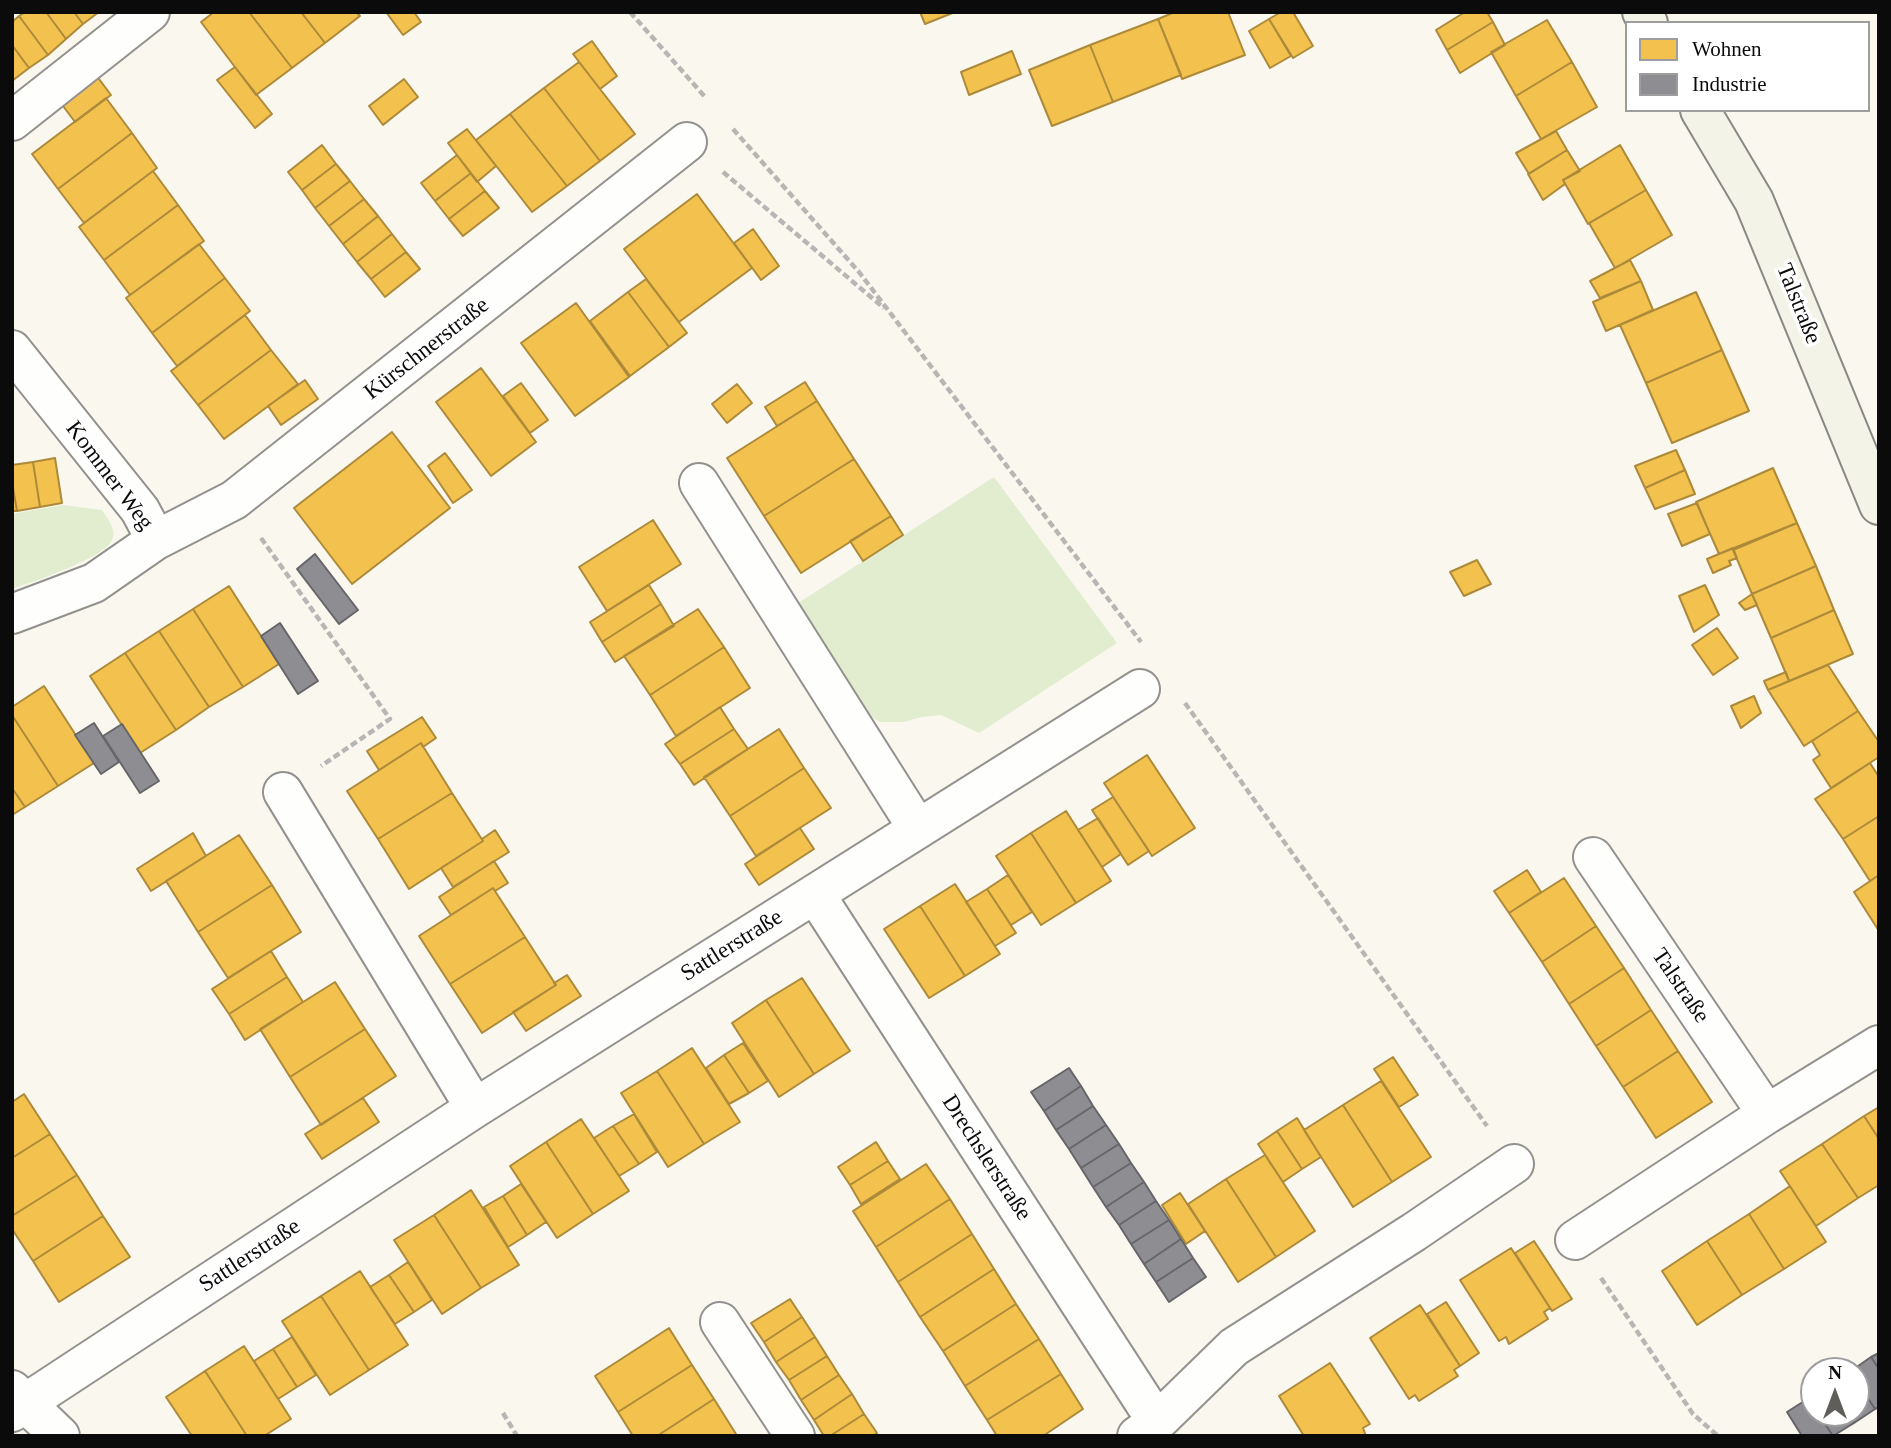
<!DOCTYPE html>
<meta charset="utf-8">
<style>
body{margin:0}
#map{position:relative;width:1891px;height:1448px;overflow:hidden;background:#faf7ef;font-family:"Times New Roman",serif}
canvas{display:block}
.frame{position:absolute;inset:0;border:14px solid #0b0b0b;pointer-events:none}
.legend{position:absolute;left:1625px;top:21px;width:245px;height:91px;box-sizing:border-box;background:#fff;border:2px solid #9d9d9d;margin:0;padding:9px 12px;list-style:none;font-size:21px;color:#0b0b0b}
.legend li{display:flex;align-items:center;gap:14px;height:35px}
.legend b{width:35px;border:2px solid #9d9d9d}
.north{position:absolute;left:1800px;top:1357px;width:70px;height:70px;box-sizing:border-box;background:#fff;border:2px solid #9d9d9d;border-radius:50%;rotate:0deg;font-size:19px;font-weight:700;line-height:28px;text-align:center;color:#0b0b0b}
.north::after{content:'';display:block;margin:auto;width:24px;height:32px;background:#5f5e5b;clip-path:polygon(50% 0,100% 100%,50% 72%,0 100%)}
</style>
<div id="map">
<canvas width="1891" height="1448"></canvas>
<div class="frame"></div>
<ul class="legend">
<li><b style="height:19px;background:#f2c14e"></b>Wohnen</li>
<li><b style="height:19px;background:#8d8d92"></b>Industrie</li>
</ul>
<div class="north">N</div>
</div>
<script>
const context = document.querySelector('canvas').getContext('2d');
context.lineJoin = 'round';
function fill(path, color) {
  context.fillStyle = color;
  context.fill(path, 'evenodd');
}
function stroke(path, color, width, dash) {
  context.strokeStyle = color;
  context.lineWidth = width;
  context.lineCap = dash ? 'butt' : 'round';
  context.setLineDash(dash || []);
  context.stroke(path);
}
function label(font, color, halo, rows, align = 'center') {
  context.font = font + ' "Times New Roman",serif';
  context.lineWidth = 7;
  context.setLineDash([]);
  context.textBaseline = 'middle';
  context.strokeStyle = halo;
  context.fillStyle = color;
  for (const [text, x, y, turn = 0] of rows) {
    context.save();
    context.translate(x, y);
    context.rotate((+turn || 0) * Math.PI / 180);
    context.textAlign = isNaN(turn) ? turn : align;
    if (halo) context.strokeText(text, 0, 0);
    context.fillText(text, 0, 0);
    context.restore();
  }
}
fill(new Path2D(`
 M 994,477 L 1117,643 L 979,733 L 941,715 L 921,717 L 904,722 L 880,722 L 859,709 L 795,605 Z
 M 63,505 L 102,510 C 108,519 117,530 112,540 C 105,558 32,582 12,589 L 12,514 Z`), '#e2edd0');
const homes = new Path2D(`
 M 25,12 L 46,12 L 66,39 L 48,55 L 19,16 Z
 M 46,12 L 74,12 L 83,24 L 66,39 Z
 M 74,12 L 99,12 L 83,24 Z
 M 214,12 L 249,12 L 292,68 L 256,95 L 201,22 Z
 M 249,12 L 301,12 L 325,43 L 292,68 Z
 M 301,12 L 356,12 L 360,16 L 325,43 Z
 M 386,12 L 414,12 L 421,22 L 403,35 Z
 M 920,12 L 955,12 L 925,24 Z
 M 1175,12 L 1228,12 L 1245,55 L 1182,79 L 1158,19 Z
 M 1281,12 L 1293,12 L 1313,46 L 1293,58 L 1269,19 Z
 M 1465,12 L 1487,12 L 1493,22 L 1447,50 L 1436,30 Z
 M 19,16 L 48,55 L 29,68 L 12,45 L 12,22 Z
 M 1158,19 L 1181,75 L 1113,102 L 1090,45 Z
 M 1269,19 L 1291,56 L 1270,68 L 1249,31 Z
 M 1547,20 L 1572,62 L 1516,96 L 1491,52 Z
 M 1493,22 L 1505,45 L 1460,73 L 1447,50 Z
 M 592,41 L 617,76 L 600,89 L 573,54 Z
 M 12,45 L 29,68 L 12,81 Z
 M 1090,45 L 1113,102 L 1052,126 L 1029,70 Z
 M 1012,51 L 1021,74 L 969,95 L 961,72 Z
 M 579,62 L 635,134 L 600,161 L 544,88 Z
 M 1572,62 L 1597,107 L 1541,139 L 1516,96 Z
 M 235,67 L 272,114 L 255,128 L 217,80 Z
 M 96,75 L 111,95 L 75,122 L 60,102 Z
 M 404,79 L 418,97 L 383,125 L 369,106 Z
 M 544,88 L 600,161 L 567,186 L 510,114 Z
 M 106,98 L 132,133 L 58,189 L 32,154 Z
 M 510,114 L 567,186 L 532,212 L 476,140 Z
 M 467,129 L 496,166 L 477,182 L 448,143 Z
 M 1556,131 L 1567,150 L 1529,174 L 1516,153 Z
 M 132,133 L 157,168 L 84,223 L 58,189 Z
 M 322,145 L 336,164 L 302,190 L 288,172 Z
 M 1620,145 L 1646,190 L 1588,224 L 1563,180 Z
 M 1567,150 L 1580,171 L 1563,180 L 1565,184 L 1543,200 L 1528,174 Z
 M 457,155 L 471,173 L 435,201 L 421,183 Z
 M 336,164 L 350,181 L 315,208 L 302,190 Z
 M 153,171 L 178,205 L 104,260 L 79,227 Z
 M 471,173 L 485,191 L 449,219 L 435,201 Z
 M 350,181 L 364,199 L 329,226 L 315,208 Z
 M 1646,190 L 1672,235 L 1615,268 L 1589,223 Z
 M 485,191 L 499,208 L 463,236 L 449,219 Z
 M 697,194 L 752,268 L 679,322 L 624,249 Z
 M 364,199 L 378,216 L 343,244 L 329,226 Z
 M 178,205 L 204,241 L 130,295 L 104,260 Z
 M 378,216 L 392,234 L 357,262 L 343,244 Z
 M 753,229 L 779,266 L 761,280 L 734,243 Z
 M 392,234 L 406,252 L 371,279 L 357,262 Z
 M 199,244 L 225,278 L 152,333 L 126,298 Z
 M 406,252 L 420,269 L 385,297 L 371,279 Z
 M 1630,260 L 1641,281 L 1600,298 L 1590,281 Z
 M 225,278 L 250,311 L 177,366 L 152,333 Z
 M 646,279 L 687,333 L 669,347 L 628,292 Z
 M 1641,281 L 1653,310 L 1606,331 L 1593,302 Z
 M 628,292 L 669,347 L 630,376 L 590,321 Z
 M 1696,292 L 1722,350 L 1646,383 L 1620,325 Z
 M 576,303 L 629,377 L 575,416 L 521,343 Z
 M 245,315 L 271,350 L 198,405 L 171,371 Z
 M 271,350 L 298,384 L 224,439 L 198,405 Z
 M 1722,350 L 1749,411 L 1672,443 L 1646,383 Z
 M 481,368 L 536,442 L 491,476 L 436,402 Z
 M 305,380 L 318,399 L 281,425 L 268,406 Z
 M 805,382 L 817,401 L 777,426 L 765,407 Z
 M 521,383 L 548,420 L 530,433 L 503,396 Z
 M 737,384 L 752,403 L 727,423 L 712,404 Z
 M 817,401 L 854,459 L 764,516 L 727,458 Z
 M 392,432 L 450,508 L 352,584 L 294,508 Z
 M 1676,450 L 1685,470 L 1645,488 L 1635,466 Z
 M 445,453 L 472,490 L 453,503 L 428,466 Z
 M 55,458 L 62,503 L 40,507 L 33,462 Z
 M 854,459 L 891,516 L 801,573 L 764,516 Z
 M 33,462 L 40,507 L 17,511 L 12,482 L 12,465 Z
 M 1773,468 L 1797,523 L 1719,554 L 1696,502 Z
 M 1685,470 L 1695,494 L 1655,509 L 1645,488 Z
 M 12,482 L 17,511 L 12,511 Z
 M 1697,503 L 1710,534 L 1682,546 L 1668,514 Z
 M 891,516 L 903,535 L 863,561 L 850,541 Z
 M 653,520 L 681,564 L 607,611 L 579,567 Z
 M 1797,523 L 1816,566 L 1752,594 L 1733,550 Z
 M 1733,548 L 1737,558 L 1729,561 L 1731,565 L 1713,573 L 1707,559 Z
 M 1477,560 L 1491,584 L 1464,596 L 1450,572 Z
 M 1816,566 L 1834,610 L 1771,638 L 1752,594 Z
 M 649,585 L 661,604 L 602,642 L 590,622 Z
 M 1705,585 L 1719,615 L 1694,632 L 1679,596 Z
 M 229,586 L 279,664 L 243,687 L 193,609 Z
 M 1752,594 L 1757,605 L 1745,610 L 1739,603 Z
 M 661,604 L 674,626 L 615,662 L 602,642 Z
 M 193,609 L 243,687 L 209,707 L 159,631 Z
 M 698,609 L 724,647 L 650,695 L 624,656 Z
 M 1834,610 L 1853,654 L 1789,681 L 1771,638 Z
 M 1717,628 L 1738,658 L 1713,675 L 1692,645 Z
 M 159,631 L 209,707 L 176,730 L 125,653 Z
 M 724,647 L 750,688 L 676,736 L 650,695 Z
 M 125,653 L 176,730 L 140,753 L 90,676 Z
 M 1828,665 L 1858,711 L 1804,746 L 1768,690 Z
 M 1786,672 L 1789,681 L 1768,690 L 1764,681 Z
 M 44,686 L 94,763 L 58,786 L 12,715 L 12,707 Z
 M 1754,696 L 1761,713 L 1741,728 L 1731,706 Z
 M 720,707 L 734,729 L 680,764 L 665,744 Z
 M 1858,711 L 1879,742 L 1879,757 L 1831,788 L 1813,760 L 1820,755 L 1812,741 Z
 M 12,715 L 58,786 L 25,807 L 12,788 Z
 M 422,717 L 436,738 L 423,747 L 421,743 L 379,770 L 367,751 Z
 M 734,729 L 748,749 L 694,785 L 680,764 Z
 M 779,729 L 804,768 L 730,816 L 704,777 Z
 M 421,743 L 452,793 L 378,839 L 347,791 Z
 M 1147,755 L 1195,828 L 1152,856 L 1104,783 Z
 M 1870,763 L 1879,777 L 1879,816 L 1843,839 L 1815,799 Z
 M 804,768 L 831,808 L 756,856 L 730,816 Z
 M 12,788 L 25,807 L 12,815 Z
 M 452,793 L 483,841 L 409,889 L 378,839 Z
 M 1113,797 L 1149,851 L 1128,865 L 1092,810 Z
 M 1066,811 L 1111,881 L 1076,903 L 1031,833 Z
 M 1879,816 L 1879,875 L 1870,881 L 1843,839 Z
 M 1098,818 L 1121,854 L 1102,867 L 1078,830 Z
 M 800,828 L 814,849 L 759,885 L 745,864 Z
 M 495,830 L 509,852 L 453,887 L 441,868 L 483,841 L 482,839 Z
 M 193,833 L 206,856 L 151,891 L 137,869 Z
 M 1031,833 L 1076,903 L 1041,925 L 996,856 Z
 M 239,835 L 272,885 L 198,932 L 166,881 Z
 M 494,861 L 508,883 L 495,891 L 493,888 L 451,915 L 439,897 Z
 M 1527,870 L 1541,892 L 1509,913 L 1494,891 Z
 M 1008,875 L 1032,912 L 1011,925 L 987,889 Z
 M 1879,875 L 1879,931 L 1854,892 Z
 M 1564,878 L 1596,926 L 1542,962 L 1509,913 Z
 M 955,884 L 1000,954 L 965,976 L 920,906 Z
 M 272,885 L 301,932 L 228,978 L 198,932 Z
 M 493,888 L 525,937 L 450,984 L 419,936 Z
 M 987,889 L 1016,933 L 995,946 L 966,902 Z
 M 920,906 L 965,976 L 929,998 L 884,929 Z
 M 1596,926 L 1624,968 L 1569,1004 L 1542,962 Z
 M 525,937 L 556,985 L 482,1033 L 450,984 Z
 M 271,951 L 287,977 L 229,1014 L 212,989 Z
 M 1624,968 L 1651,1010 L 1596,1046 L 1569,1004 Z
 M 567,975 L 581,996 L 526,1031 L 513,1012 L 556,985 L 554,983 Z
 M 287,977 L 303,1002 L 245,1040 L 229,1014 Z
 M 802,978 L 850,1051 L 814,1074 L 766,1000 Z
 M 335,982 L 365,1029 L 290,1077 L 260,1029 Z
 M 766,1000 L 814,1074 L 779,1097 L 732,1023 Z
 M 1651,1010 L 1678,1051 L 1623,1087 L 1596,1046 Z
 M 365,1029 L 396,1076 L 321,1125 L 290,1077 Z
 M 743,1043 L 768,1081 L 749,1093 L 724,1055 Z
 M 692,1048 L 740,1122 L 704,1144 L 657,1071 Z
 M 1678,1051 L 1712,1102 L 1656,1138 L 1623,1087 Z
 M 724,1055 L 749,1093 L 729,1104 L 706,1068 Z
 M 1393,1057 L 1418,1095 L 1399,1107 L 1374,1069 Z
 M 657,1071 L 704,1144 L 668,1167 L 621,1093 Z
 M 1381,1081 L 1431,1157 L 1392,1182 L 1343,1105 Z
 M 24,1094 L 50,1134 L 12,1158 L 12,1102 Z
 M 363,1098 L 379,1122 L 322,1159 L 305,1134 Z
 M 1343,1105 L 1392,1182 L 1353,1207 L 1304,1130 Z
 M 1879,1107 L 1879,1139 L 1864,1116 Z
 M 634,1114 L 657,1152 L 639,1164 L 613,1126 Z
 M 1864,1116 L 1879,1139 L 1879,1185 L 1858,1198 L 1822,1144 Z
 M 1297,1118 L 1321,1157 L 1302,1169 L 1277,1131 Z
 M 581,1119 L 629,1191 L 593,1214 L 546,1142 Z
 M 613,1126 L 639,1164 L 619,1176 L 594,1138 Z
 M 1277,1131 L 1302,1169 L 1283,1182 L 1258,1144 Z
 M 50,1134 L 77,1175 L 12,1216 L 12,1158 Z
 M 546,1142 L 593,1214 L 557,1238 L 510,1166 Z
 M 876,1142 L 888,1161 L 850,1185 L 838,1167 Z
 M 1822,1144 L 1858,1198 L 1816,1226 L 1780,1171 Z
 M 1265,1155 L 1315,1231 L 1276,1257 L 1226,1179 Z
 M 888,1161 L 900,1179 L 861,1204 L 850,1185 Z
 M 926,1164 L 950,1199 L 876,1247 L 853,1211 Z
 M 77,1175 L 103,1216 L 33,1261 L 12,1229 L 12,1216 Z
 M 1226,1179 L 1276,1257 L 1238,1282 L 1188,1204 Z
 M 521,1184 L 546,1222 L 527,1235 L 503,1196 Z
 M 1790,1186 L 1826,1242 L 1784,1269 L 1749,1214 Z
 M 471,1190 L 519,1265 L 481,1288 L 434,1215 Z
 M 1180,1193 L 1205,1231 L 1186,1244 L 1162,1205 Z
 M 503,1196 L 527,1235 L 508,1247 L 484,1207 Z
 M 950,1199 L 972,1234 L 898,1282 L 876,1247 Z
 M 1749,1214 L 1784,1269 L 1742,1295 L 1707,1241 Z
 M 434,1215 L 481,1288 L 442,1314 L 394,1240 Z
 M 103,1216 L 130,1257 L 59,1302 L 33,1261 Z
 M 972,1234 L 994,1269 L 920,1317 L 898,1282 Z
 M 1534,1241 L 1572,1299 L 1552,1311 L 1515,1253 Z
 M 1707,1241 L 1742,1295 L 1697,1325 L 1662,1271 Z
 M 1511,1248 L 1550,1308 L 1544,1312 L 1548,1319 L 1509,1344 L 1506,1337 L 1499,1341 L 1460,1280 Z
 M 408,1262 L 432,1300 L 414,1312 L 389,1275 Z
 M 994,1269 L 1016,1304 L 943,1351 L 920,1317 Z
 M 360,1271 L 408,1345 L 369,1370 L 321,1296 Z
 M 389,1275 L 414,1312 L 395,1324 L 370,1287 Z
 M 321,1296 L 369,1370 L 330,1395 L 282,1321 Z
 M 790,1299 L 802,1317 L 764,1342 L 751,1323 Z
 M 1446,1302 L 1479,1353 L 1460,1366 L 1427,1314 Z
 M 1016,1304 L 1039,1339 L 965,1386 L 943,1351 Z
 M 1420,1305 L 1460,1366 L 1454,1370 L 1458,1376 L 1419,1401 L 1415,1395 L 1409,1399 L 1370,1338 Z
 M 802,1317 L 815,1337 L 776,1362 L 764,1342 Z
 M 669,1328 L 692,1365 L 618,1412 L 595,1376 Z
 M 292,1337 L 316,1375 L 297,1387 L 273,1349 Z
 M 815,1337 L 827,1356 L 789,1380 L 776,1362 Z
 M 1039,1339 L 1061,1374 L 987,1420 L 965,1386 Z
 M 244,1346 L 291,1419 L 264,1436 L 247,1436 L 205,1371 Z
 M 273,1349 L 297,1387 L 278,1399 L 254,1361 Z
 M 827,1356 L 839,1375 L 801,1400 L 789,1380 Z
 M 1330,1363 L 1370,1424 L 1363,1428 L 1366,1436 L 1304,1436 L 1279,1396 Z
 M 692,1365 L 714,1399 L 657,1436 L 633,1436 L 618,1412 Z
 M 205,1371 L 247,1436 L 192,1436 L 166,1397 Z
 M 1061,1374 L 1083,1409 L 1043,1436 L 997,1436 L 987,1420 Z
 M 839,1375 L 852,1394 L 814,1420 L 801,1400 Z
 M 852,1394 L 864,1414 L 830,1436 L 824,1436 L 814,1420 Z
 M 714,1399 L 736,1434 L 734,1436 L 657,1436 Z
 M 864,1414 L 877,1433 L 873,1436 L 830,1436 Z`);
fill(homes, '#f2c14e');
stroke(homes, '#ad8a3a', 2);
const industry = new Path2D(`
 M 315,554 L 358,610 L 339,624 L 297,569 Z
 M 280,623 L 318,681 L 298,694 L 261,636 Z
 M 94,723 L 119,762 L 101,774 L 75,735 Z
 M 122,724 L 159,781 L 140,793 L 103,736 Z
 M 1069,1068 L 1081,1086 L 1044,1111 L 1031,1092 Z
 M 1081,1086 L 1093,1106 L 1056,1130 L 1044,1111 Z
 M 1093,1106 L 1106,1125 L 1069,1149 L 1056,1130 Z
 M 1106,1125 L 1119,1144 L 1081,1168 L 1069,1149 Z
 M 1119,1144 L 1131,1163 L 1093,1187 L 1081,1168 Z
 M 1131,1163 L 1144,1182 L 1106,1207 L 1093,1187 Z
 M 1144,1182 L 1156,1201 L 1119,1225 L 1106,1207 Z
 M 1156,1201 L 1169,1220 L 1131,1244 L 1119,1225 Z
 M 1169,1220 L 1181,1239 L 1144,1264 L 1131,1244 Z
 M 1181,1239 L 1193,1258 L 1156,1282 L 1144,1264 Z
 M 1193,1258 L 1206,1277 L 1169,1302 L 1156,1282 Z
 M 1879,1353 L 1879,1369 L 1871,1357 Z
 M 1871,1357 L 1879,1369 L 1879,1407 L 1875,1409 L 1856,1380 L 1856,1371 L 1851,1371 Z
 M 1856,1380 L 1875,1409 L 1854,1423 L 1848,1413 L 1856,1413 Z
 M 1809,1398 L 1814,1407 L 1814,1413 L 1818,1413 L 1833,1436 L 1802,1436 L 1787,1412 Z
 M 1818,1413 L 1848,1413 L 1854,1423 L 1833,1436 Z`);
fill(industry, '#8d8d92');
stroke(industry, '#66666a', 2);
const street = new Path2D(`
 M 12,121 L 150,12
 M 12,350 L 140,510 L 156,540 L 94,583 L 12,614
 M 699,483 L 918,829
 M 156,540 L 234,500 L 687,142
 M 283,792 L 475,1108
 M 1593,857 L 1767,1114
 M 815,894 L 1157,1422
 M 1575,1240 L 1767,1114 L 1879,1045
 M 720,1322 L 795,1436
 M 12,1390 L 60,1436
 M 12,1412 L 475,1108 L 1140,689
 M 1137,1436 L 1157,1422 L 1234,1347 L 1414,1232 L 1514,1164`);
const secondary = new Path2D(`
 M 1642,12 L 1648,23
 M 1700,110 L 1754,201 L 1879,505`);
stroke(street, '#93918e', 42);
stroke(secondary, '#898884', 42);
stroke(new Path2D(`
 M 630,12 L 706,98
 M 733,129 L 859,272 L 1141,642
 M 723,172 L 884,308
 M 261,538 L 390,719 L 321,766
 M 1185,703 L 1487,1126
 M 1601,1278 L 1693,1414 L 1718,1436
 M 503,1413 L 517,1436`), '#b7b6b5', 4.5, [7, 3.5]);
stroke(street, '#fefefd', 38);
stroke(secondary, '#f4f3e8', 38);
label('23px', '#0b0b0b', '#fff', [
 ["Talstraße",1798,304,68],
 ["Kürschnerstraße",427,349,-38],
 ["Kommer Weg",109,476,53],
 ["Sattlerstraße",732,946,-32],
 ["Talstraße",1680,986,56],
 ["Drechslerstraße",986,1158,57],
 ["Sattlerstraße",250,1256,-33]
]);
</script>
